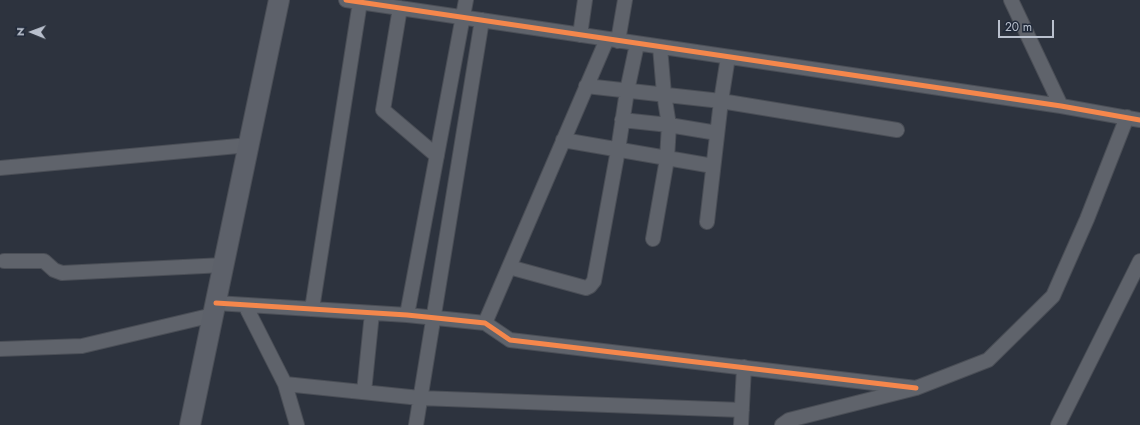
<!DOCTYPE html>
<style>
body{margin:0}
#map{position:relative;width:1140px;height:425px;overflow:hidden;background:#2d333e;font-family:Jost,sans-serif}
canvas{display:block}
.north{position:absolute;left:12px;top:12px;width:40px;height:40px;-webkit-text-stroke:3px #202939;paint-order:stroke;rotate:271deg;font-size:11px;font-weight:700;line-height:16px;text-align:center;color:#b9c0cd}
.north::after{content:'';display:block;margin:auto;width:14px;height:18px;background:#b9c0cd;clip-path:polygon(50% 0,100% 100%,50% 72%,0 100%)}
.scale{position:absolute;left:998px;top:20px;width:56px;height:18px;box-sizing:border-box;border:2px solid #b9c0cd;border-top:0;padding-left:5px;font-size:12px;line-height:14px;white-space:nowrap;color:#b9c0cd;-webkit-text-stroke:3px #202939;paint-order:stroke}
</style>
<div id="map">
<canvas width="1140" height="425"></canvas>
<div class="north">N</div>
<div class="scale">20 m</div>
</div>
<script>
const context = document.querySelector('canvas').getContext('2d');
context.lineJoin = 'round';
function stroke(path, color, width, dash) {
  context.strokeStyle = color;
  context.lineWidth = width;
  context.lineCap = dash ? 'butt' : 'round';
  context.setLineDash(dash || []);
  context.stroke(path);
}
const minor = new Path2D(`
 M 346,0 L 1061,106 L 1140,120
 M 1011,0 L 1061,106
 M 400,8 L 383,110 L 437,156
 M 580,35 L 585,0
 M 618,41 L 625,0
 M 586,86 L 721,101 L 897,130
 M 622,120 L 669,125 L 717,133
 M 563,140 L 713,166
 M 0,168 L 249,145
 M 707,222 L 721,101 L 728,57
 M 653,239 L 667,159 L 669,125 L 664,94 L 660,47
 M 4,261 L 44,261 L 54,270 L 62,273 L 224,265
 M 509,267 L 586,288 L 590,286 L 594,281 L 618,150 L 627,91 L 637,44
 M 216,303 L 407,315 L 485,323 L 510,340 L 916,388
 M 245,305 L 285,384 L 297,425
 M 312,309 L 360,2
 M 407,315 L 466,0
 M 485,323 L 607,39
 M 0,349 L 82,346 L 213,315
 M 285,384 L 420,398 L 742,410
 M 364,392 L 372,313
 M 416,425 L 482,20
 M 741,425 L 744,367
 M 782,425 L 789,420 L 916,388 L 988,360 L 1053,296 L 1087,219 L 1127,117
 M 1058,425 L 1140,261`);
const secondary = new Path2D(`
 M 190,425 L 279,0`);
stroke(minor, '#4a4e56', 16);
stroke(secondary, '#4a4e56', 22);
stroke(minor, '#5f636b', 14);
stroke(secondary, '#5d616a', 20);
stroke(new Path2D(`
 M 346,0 L 1061,106 L 1140,120
 M 216,303 L 407,315 L 485,323 L 510,340 L 916,388`), '#f5874c', 5);
</script>
